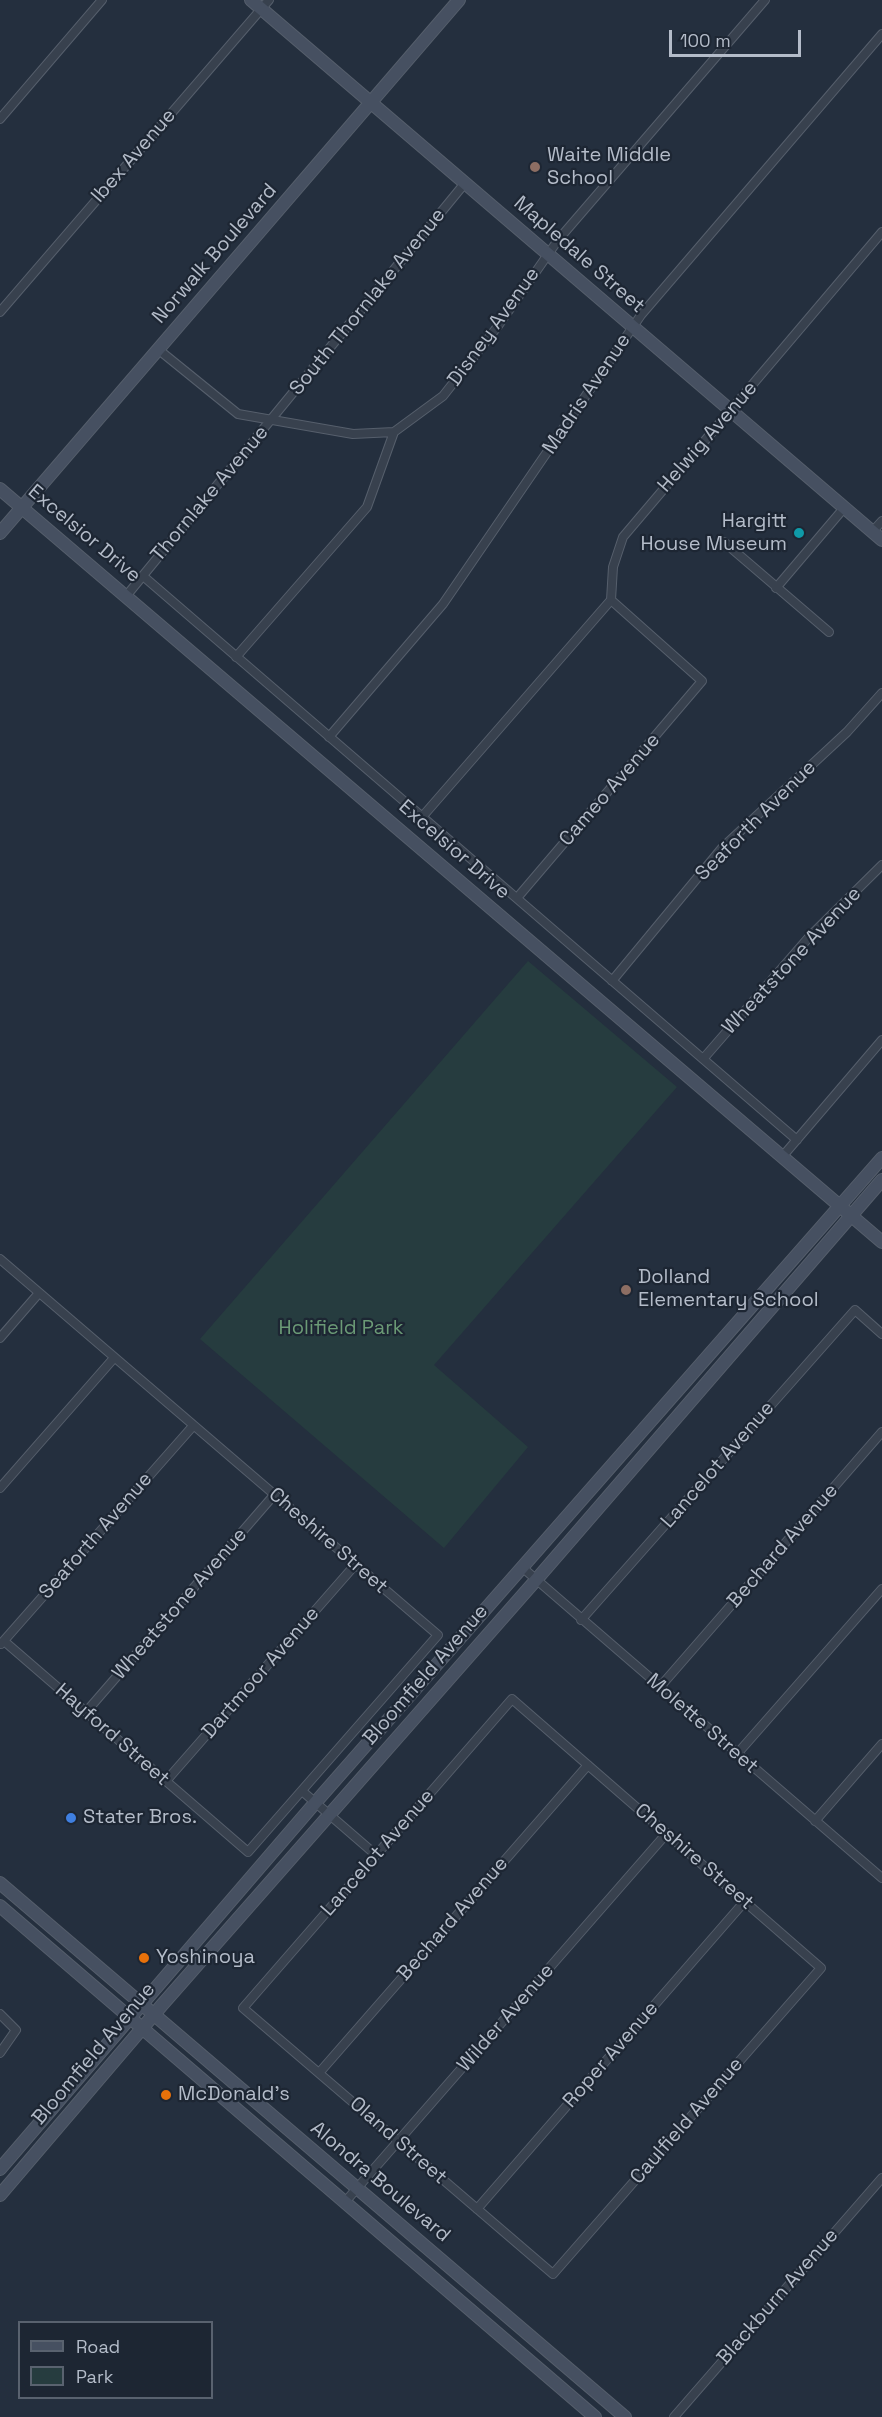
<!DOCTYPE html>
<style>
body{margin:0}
#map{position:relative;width:882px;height:2417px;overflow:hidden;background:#242f3e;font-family:"Space Grotesk",sans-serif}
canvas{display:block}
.legend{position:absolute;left:18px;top:2321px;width:195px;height:78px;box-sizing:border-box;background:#1d2633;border:2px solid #59626f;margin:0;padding:8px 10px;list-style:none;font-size:18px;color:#b4bcc9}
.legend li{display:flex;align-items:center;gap:12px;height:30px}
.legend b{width:30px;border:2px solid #59626f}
.scale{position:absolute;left:669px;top:30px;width:132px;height:27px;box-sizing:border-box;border:3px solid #b4bcc9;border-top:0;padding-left:8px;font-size:18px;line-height:21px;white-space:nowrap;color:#b4bcc9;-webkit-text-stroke:4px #1d2633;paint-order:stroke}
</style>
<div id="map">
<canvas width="882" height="2417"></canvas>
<ul class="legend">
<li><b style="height:8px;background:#465061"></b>Road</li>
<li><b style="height:16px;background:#263c3f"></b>Park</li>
</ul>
<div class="scale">100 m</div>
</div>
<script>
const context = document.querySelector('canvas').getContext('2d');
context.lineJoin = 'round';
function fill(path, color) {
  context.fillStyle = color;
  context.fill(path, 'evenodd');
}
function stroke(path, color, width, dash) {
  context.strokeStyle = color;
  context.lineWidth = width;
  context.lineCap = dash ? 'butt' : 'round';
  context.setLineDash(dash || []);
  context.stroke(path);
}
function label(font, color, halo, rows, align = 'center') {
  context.font = font + ' "Space Grotesk",sans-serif';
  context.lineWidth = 4.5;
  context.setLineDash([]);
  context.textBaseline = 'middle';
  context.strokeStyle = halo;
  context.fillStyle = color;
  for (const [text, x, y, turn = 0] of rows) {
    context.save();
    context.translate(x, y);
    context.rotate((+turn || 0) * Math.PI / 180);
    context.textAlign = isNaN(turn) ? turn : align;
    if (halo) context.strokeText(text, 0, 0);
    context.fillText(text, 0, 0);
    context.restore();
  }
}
fill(new Path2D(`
 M 528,961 L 677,1087 L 434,1365 L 528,1447 L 444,1548 L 200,1339 Z`), '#263c3f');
const street = new Path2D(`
 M 0,119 L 102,0
 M 0,312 L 269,0
 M 159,350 L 238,414 L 353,434 L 394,432
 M 872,532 L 882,521
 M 724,542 L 829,632
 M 143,576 L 797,1140
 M 776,588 L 844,508
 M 127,595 L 465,183
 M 236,657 L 367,507 L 394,432 L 443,396 L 498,326 L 558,240 L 765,0
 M 329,737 L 443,604 L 641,315 L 882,34
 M 422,817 L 611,600 L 613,567 L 623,537 L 882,232
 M 517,898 L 702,681 L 611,600
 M 612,981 L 722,848 L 847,732 L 882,693
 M 703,1059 L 810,936 L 882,865
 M 782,1157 L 882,1040
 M 0,1259 L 438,1635 L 248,1852 L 4,1641
 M 0,1338 L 39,1293
 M 0,1488 L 114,1358
 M 523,1568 L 882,1878
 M 581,1620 L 855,1310 L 882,1334
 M 1,1644 L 193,1426
 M 659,1688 L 882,1432
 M 512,1699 L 821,1968 L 553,2274 L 243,2008 Z
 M 86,1712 L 274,1495
 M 737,1754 L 882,1589
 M 166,1781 L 355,1565
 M 302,1791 L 376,1855
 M 815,1821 L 882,1744
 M 0,2014 L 16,2030 L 0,2053
 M 319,2073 L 588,1765
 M 345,2202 L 667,1833
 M 477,2209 L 745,1901
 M 674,2417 L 882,2178`);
const secondary = new Path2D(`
 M 251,0 L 882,540
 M 0,489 L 882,1242
 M 0,533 L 459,0
 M 0,1883 L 625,2417
 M 0,1906 L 595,2417
 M 0,2169 L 315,1803 L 882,1158
 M 0,2195 L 162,2005 L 536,1580 L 882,1180`);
stroke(street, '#565f6c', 10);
stroke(secondary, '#565f6c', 14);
stroke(street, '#38414e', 8);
stroke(secondary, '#465061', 12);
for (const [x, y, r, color] of [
 [535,167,6,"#8d6e63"],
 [799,533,6,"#0f9aa8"],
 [626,1290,6,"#8d6e63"],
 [71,1818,6,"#3f7fe0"],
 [144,1958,6,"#e8710a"],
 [166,2095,6,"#e8710a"]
]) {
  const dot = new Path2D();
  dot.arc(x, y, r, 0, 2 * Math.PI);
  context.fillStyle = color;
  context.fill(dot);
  stroke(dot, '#1d2633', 2);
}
label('20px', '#b4bcc9', '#1d2633', [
 ["Ibex Avenue",134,156,-49],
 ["Norwalk Boulevard",215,254,-49],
 ["Mapledale Street",579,255,41],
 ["South Thornlake Avenue",368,302,-51],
 ["Disney Avenue",494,327,-54],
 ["Madris Avenue",587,394,-56],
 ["Helwig Avenue",708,437,-49],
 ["Thornlake Avenue",210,494,-50],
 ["Excelsior Drive",84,534,40],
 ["Cameo Avenue",610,790,-49],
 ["Seaforth Avenue",756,821,-45],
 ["Excelsior Drive",454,850,41],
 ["Wheatstone Avenue",792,961,-47],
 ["Lancelot Avenue",718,1465,-49],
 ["Seaforth Avenue",96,1536,-49],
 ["Cheshire Street",328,1541,41],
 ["Bechard Avenue",783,1546,-49],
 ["Wheatstone Avenue",180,1604,-49],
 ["Dartmoor Avenue",261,1673,-49],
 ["Bloomfield Avenue",426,1675,-49],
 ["Molette Street",702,1724,41],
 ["Hayford Street",112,1735,41],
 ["Lancelot Avenue",378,1853,-49],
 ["Cheshire Street",694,1857,41],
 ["Bechard Avenue",453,1919,-49],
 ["Wilder Avenue",506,2018,-49],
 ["Bloomfield Avenue",94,2054,-50],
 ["Roper Avenue",611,2055,-49],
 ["Caulfield Avenue",687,2121,-49],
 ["Oland Street",398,2141,41],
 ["Alondra Boulevard",380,2182,40],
 ["Blackburn Avenue",778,2297,-49]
]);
label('20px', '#b4bcc9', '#1d2633', [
 ["Waite Middle",547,156],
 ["School",547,179],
 ["Hargitt",787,522,"right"],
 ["House Museum",787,545,"right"],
 ["Dolland",638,1278],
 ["Elementary School",638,1301],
 ["Stater Bros.",83,1818],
 ["Yoshinoya",156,1958],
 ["McDonald's",178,2095]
], 'left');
label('20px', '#6b9a76', '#1d2633', [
 ["Holifield Park",341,1329]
]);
</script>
